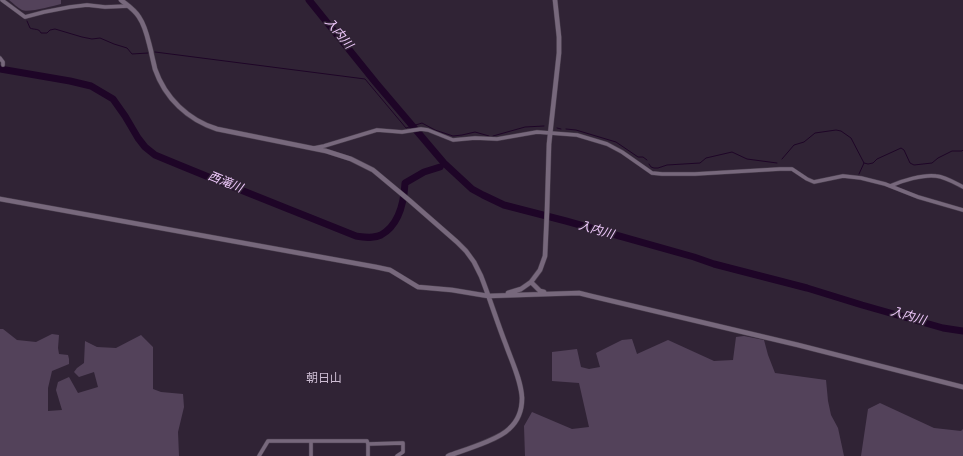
<!DOCTYPE html>
<meta charset="utf-8">
<style>
body{margin:0}
canvas{display:block;background:#302335}
</style>
<canvas width="963" height="456"></canvas>
<script>
const context = document.querySelector('canvas').getContext('2d');
context.lineJoin = 'round';
function fill(path, color) {
  context.fillStyle = color;
  context.fill(path, 'evenodd');
}
function stroke(path, color, width, dash) {
  context.strokeStyle = color;
  context.lineWidth = width;
  context.lineCap = dash ? 'butt' : 'round';
  context.setLineDash(dash || []);
  context.stroke(path);
}
function label(font, color, halo, rows, align = 'center') {
  context.font = font + ' "Source Sans 3","Noto Sans JP",sans-serif';
  context.lineWidth = 3;
  context.setLineDash([]);
  context.textBaseline = 'middle';
  context.strokeStyle = halo;
  context.fillStyle = color;
  for (const [text, x, y, turn = 0] of rows) {
    context.save();
    context.translate(x, y);
    context.rotate((+turn || 0) * Math.PI / 180);
    context.textAlign = isNaN(turn) ? turn : align;
    if (halo) context.strokeText(text, 0, 0);
    context.fillText(text, 0, 0);
    context.restore();
  }
}
fill(new Path2D(`
 M 9,0 L 61,0 L 61,4 C 53,6 28,13 22,10 C 18,8 13,3 9,0 Z
 M 0,329 L 3,329 L 17,340 L 36,342 L 52,334 L 59,335 L 58,348 L 59,354 L 68,355 L 69,359 L 69,364 L 52,371 L 48,388 L 48,411 L 62,410 L 56,390 L 58,382 L 69,377 L 78,393 L 98,387 L 94,372 L 79,377 L 74,372 L 77,368 L 84,363 L 85,341 L 97,347 L 116,348 L 141,335 L 153,347 L 153,389 L 161,392 L 183,394 L 184,407 L 178,432 L 179,456 L 0,456 Z
 M 744,336 L 764,340 L 768,355 L 775,373 L 826,380 L 828,401 L 831,415 L 838,428 L 844,456 L 525,456 L 524,426 L 532,412 L 572,429 L 589,427 L 579,383 L 552,381 L 552,352 L 577,349 L 581,367 L 589,369 L 600,367 L 596,353 L 622,340 L 632,339 L 637,354 L 668,340 L 714,361 L 733,360 L 736,337 Z
 M 880,403 L 934,428 L 961,431 L 963,429 L 963,456 L 861,456 L 868,409 Z`), '#53425a');
stroke(new Path2D(`
 M 27,21 L 30,28 C 34,30 39,28 41,33 L 47,33 L 50,30 L 55,29 L 82,37 L 92,39 L 100,38 L 114,44 L 127,48 L 132,54 L 148,53
 M 155,52 L 365,79 L 406,128 L 422,123 L 435,130 L 453,136 L 462,135 L 475,132 L 489,136
 M 557,128 L 561,129
 M 566,129 L 576,130 L 616,142 L 638,157 L 643,157 L 647,160
 M 493,136 L 525,127 L 544,126
 M 782,159 L 794,145 L 804,142 L 815,133 L 836,130 L 841,131 L 851,138 L 864,163 L 859,174
 M 864,163 L 868,164 L 873,163 L 877,159 L 901,148 L 904,150 L 910,163 L 914,165 L 932,163 L 938,158 L 952,151 L 962,151 L 963,150
 M 649,164 L 651,167 L 654,168 L 658,168 L 667,165 L 700,163 L 706,158 L 732,152 L 747,159 L 777,163`), '#1e0527', 1);
stroke(new Path2D(`
 M 309,0 L 376,83 L 444,163 L 472,189 L 483,195 L 504,205 L 566,221 L 694,257 L 714,264 L 807,288 L 862,305 L 943,328 L 963,331
 M 0,69 L 70,81 L 91,86 L 113,99 L 125,116 L 138,138 L 145,147 L 155,155 C 222,183 289,209 356,236 C 364,237 373,239 381,235 C 399,225 404,202 405,183 L 424,172 L 440,167`), '#1e0527', 7);
const minor = new Path2D(`
 M 2,0 L 25,17 L 44,12 L 70,7 L 87,5 L 105,7 L 129,6
 M 0,58 L 3,62 L 3,65
 M 314,148 L 324,146 L 377,130 L 402,132 L 421,129 L 428,130 L 453,140 L 475,138 L 497,139 L 537,132 L 577,135 L 607,144 L 622,152 L 652,173 L 662,174 L 695,174 L 780,169 L 792,169 L 807,179 L 814,182 L 843,176 L 861,178 L 885,184 L 918,197 L 963,210
 M 890,186 C 901,181 924,174 936,176 C 946,177 955,183 963,187
 M 311,441 L 311,456
 M 259,456 L 268,441 L 367,441 L 368,444 L 403,443 L 403,452 L 397,456
 M 368,456 L 368,444`);
const tertiary = new Path2D(`
 M 121,0 C 127,5 135,10 139,17 C 146,27 148,40 151,51 C 152,57 154,64 155,69 C 165,98 188,120 217,129 L 326,151 L 351,159 L 373,170 L 409,200 L 457,242 L 466,251 L 474,262 L 481,276 C 490,299 497,322 506,345 C 512,362 521,380 522,398 C 522,410 518,421 509,429 C 498,440 464,450 448,456
 M 0,199 L 376,267 L 390,270 L 418,287 L 452,290 L 488,296 L 579,293 L 591,296 L 798,345 L 963,387
 M 531,282 L 540,291 L 544,292
 M 508,293 L 521,289 L 531,282 L 540,270 L 545,256 L 547,211 L 549,144 L 559,53 L 559,37 L 555,0`);
stroke(minor, '#4a3f4e', 4.5);
stroke(tertiary, '#4a3f4e', 5.5);
stroke(minor, '#77687c', 3.5);
stroke(tertiary, '#77687c', 4.5);
label('italic 12px', '#f1cbfe', '#302335', [
 ["入内川",338,34,50],
 ["西滝川",225,183,22],
 ["入内川",596,231,16],
 ["入内川",908,317,16]
]);
label('12px', '#ccbcd2', '#302335', [
 ["朝日山",324,379]
]);
</script>
